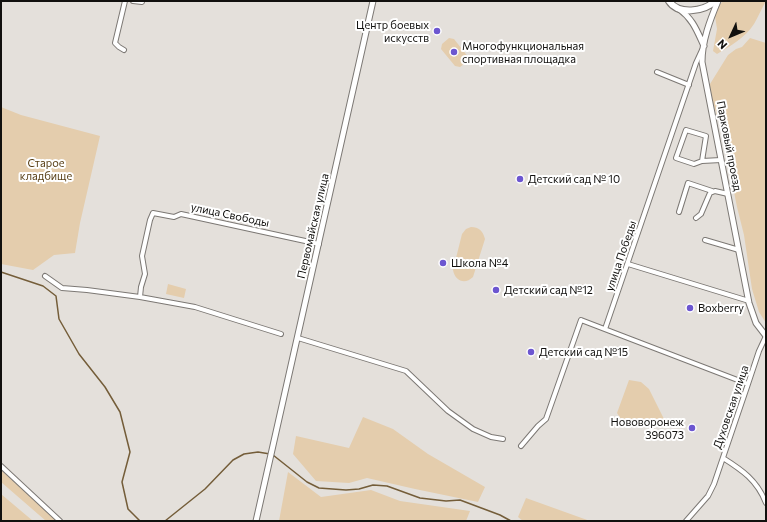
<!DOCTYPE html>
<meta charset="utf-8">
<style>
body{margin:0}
#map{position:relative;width:767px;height:522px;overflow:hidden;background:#e4e0db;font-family:Commissioner,sans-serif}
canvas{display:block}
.frame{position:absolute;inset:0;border:2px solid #11100e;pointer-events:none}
.north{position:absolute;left:711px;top:16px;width:40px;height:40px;-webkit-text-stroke:3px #fff;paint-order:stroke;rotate:226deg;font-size:11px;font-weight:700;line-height:16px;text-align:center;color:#11100e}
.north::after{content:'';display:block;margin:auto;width:14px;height:18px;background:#11100e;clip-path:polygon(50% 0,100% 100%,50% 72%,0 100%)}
</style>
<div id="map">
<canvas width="767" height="522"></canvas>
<div class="frame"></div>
<div class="north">N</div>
</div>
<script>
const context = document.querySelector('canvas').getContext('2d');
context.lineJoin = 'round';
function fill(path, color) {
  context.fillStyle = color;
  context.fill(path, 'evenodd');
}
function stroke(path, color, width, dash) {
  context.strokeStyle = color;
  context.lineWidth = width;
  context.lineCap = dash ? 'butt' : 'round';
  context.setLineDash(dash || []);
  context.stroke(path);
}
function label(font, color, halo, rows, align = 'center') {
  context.font = font + ' Commissioner,sans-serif';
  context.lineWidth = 4;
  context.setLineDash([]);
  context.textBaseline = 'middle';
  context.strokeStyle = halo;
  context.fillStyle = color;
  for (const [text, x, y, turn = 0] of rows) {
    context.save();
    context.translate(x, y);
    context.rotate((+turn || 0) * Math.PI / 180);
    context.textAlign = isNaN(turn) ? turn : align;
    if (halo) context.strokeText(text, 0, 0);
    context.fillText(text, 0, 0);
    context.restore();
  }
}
fill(new Path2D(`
 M 723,1 L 766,1 C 762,8 758,17 754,24 C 745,38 730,46 717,54 L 713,51 L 717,29 L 715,16 L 717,8 Z
 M 449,38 L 454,39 L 469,58 L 468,61 L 460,67 L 455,66 L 441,49 L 442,44 Z
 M 750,38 L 766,43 L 766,323 L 759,312 L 752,289 L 744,235 L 737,207 L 721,127 L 709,91 L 710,84 L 728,55 L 736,49 L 742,47 Z
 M 1,107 L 21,115 L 100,136 L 80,223 L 75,253 L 54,255 L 33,270 L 1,264 Z
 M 471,227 C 479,227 483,231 485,239 L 473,277 C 465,285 455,281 453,270 L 462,234 L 466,229 Z
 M 168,284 L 186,289 L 184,298 L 166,294 Z
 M 629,380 L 641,382 L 649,389 L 664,419 L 641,428 L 623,422 L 617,413 Z
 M 363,417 L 393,429 L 428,454 L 485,487 L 478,502 L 415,489 L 367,478 L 349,483 L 316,481 L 293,454 L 296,436 L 349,448 Z
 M 1,470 L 57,521 L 46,521 L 1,482 Z
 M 288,472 L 321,497 L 371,490 L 400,501 L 470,511 L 466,521 L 279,521 Z
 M 1,494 L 33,521 L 1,521 Z
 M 526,498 L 590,521 L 523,521 L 518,517 Z`), '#e4cdad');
stroke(new Path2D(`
 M 1,272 L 43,286 L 56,296 L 59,319 L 79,354 L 105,387 L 120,412 L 130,452 L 122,482 L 128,509 L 140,521
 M 273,455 L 307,482 L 319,488 L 346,490 L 359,489 L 373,485 L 387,486 L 420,498 L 446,501 L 460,500 L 500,515 L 511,521
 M 165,521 L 205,489 L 233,460 L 244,454 L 258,452 L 270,454`), '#745d39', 1.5);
const minor = new Path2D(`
 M 133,1 L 142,2 L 142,1
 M 124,50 L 119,47 L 115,43 L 125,1
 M 657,72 L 689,85
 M 702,161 L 694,164 L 676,158 L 686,130 L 706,136 L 702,161 L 721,160
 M 679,212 L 688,183 L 712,191
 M 696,218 L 701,214 L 710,193 L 715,191 L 728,194
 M 705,240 L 739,250
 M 628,264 L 749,301
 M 45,276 L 62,288 L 87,290 L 140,297 L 195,307 L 281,334
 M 140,297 L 141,287 L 145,274 L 142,256 L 150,220 L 153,213 L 174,217 L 181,214 L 319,244
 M 605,329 L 696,63 L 702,50
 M 298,338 L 406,371 L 448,411 L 473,429 L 491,437 L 503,439
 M 521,446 L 538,426 L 546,419 L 581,320 L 748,384
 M 723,458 C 742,470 757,480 766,503
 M 1,466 L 60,521
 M 686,521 L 708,496 L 714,484 L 748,384 L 759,351 L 766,336`);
const tertiary = new Path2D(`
 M 718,1 C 710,20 702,41 702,62 L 749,303 L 756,323 L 766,336
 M 679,9 C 693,19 697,31 704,46
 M 256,521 L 373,1`);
const secondary = new Path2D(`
 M 669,1 C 678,15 704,12 715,1`);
stroke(minor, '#7c7874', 6);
stroke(tertiary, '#7c7874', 7);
stroke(secondary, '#7c7874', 8);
stroke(minor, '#fff', 4);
stroke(tertiary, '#fff', 5);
stroke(secondary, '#fff', 6);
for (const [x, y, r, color] of [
 [437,31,4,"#6c56d0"],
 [454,52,4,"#6c56d0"],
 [520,179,4,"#6c56d0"],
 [443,263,4,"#6c56d0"],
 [496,290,4,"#6c56d0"],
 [690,308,4,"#6c56d0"],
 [531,352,4,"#6c56d0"],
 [692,428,4,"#6c56d0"]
]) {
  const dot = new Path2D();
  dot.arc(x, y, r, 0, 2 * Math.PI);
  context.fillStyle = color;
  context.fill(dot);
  stroke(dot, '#fff', 1.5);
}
label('11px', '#11100e', '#fff', [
 ["Центр боевых",429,25,"right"],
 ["искусств",429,38,"right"],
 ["Многофункциональная",462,46],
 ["спортивная площадка",462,59],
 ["Детский сад № 10",528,179],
 ["Школа №4",451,263],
 ["Детский сад №12",504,290],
 ["Boxberry",698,308],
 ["Детский сад №15",539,352],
 ["Нововоронеж",684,422,"right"],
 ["396073",684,435,"right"]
], 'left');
label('11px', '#11100e', '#fff', [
 ["Парковый проезд",729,146,79],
 ["улица Свободы",230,215,12],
 ["Первомайская улица",313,226,-77],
 ["улица Победы",621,256,-71],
 ["Духовская улица",731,407,-71]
]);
label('11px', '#573e15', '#fff', [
 ["Старое",46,163],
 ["кладбище",46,176]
]);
</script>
